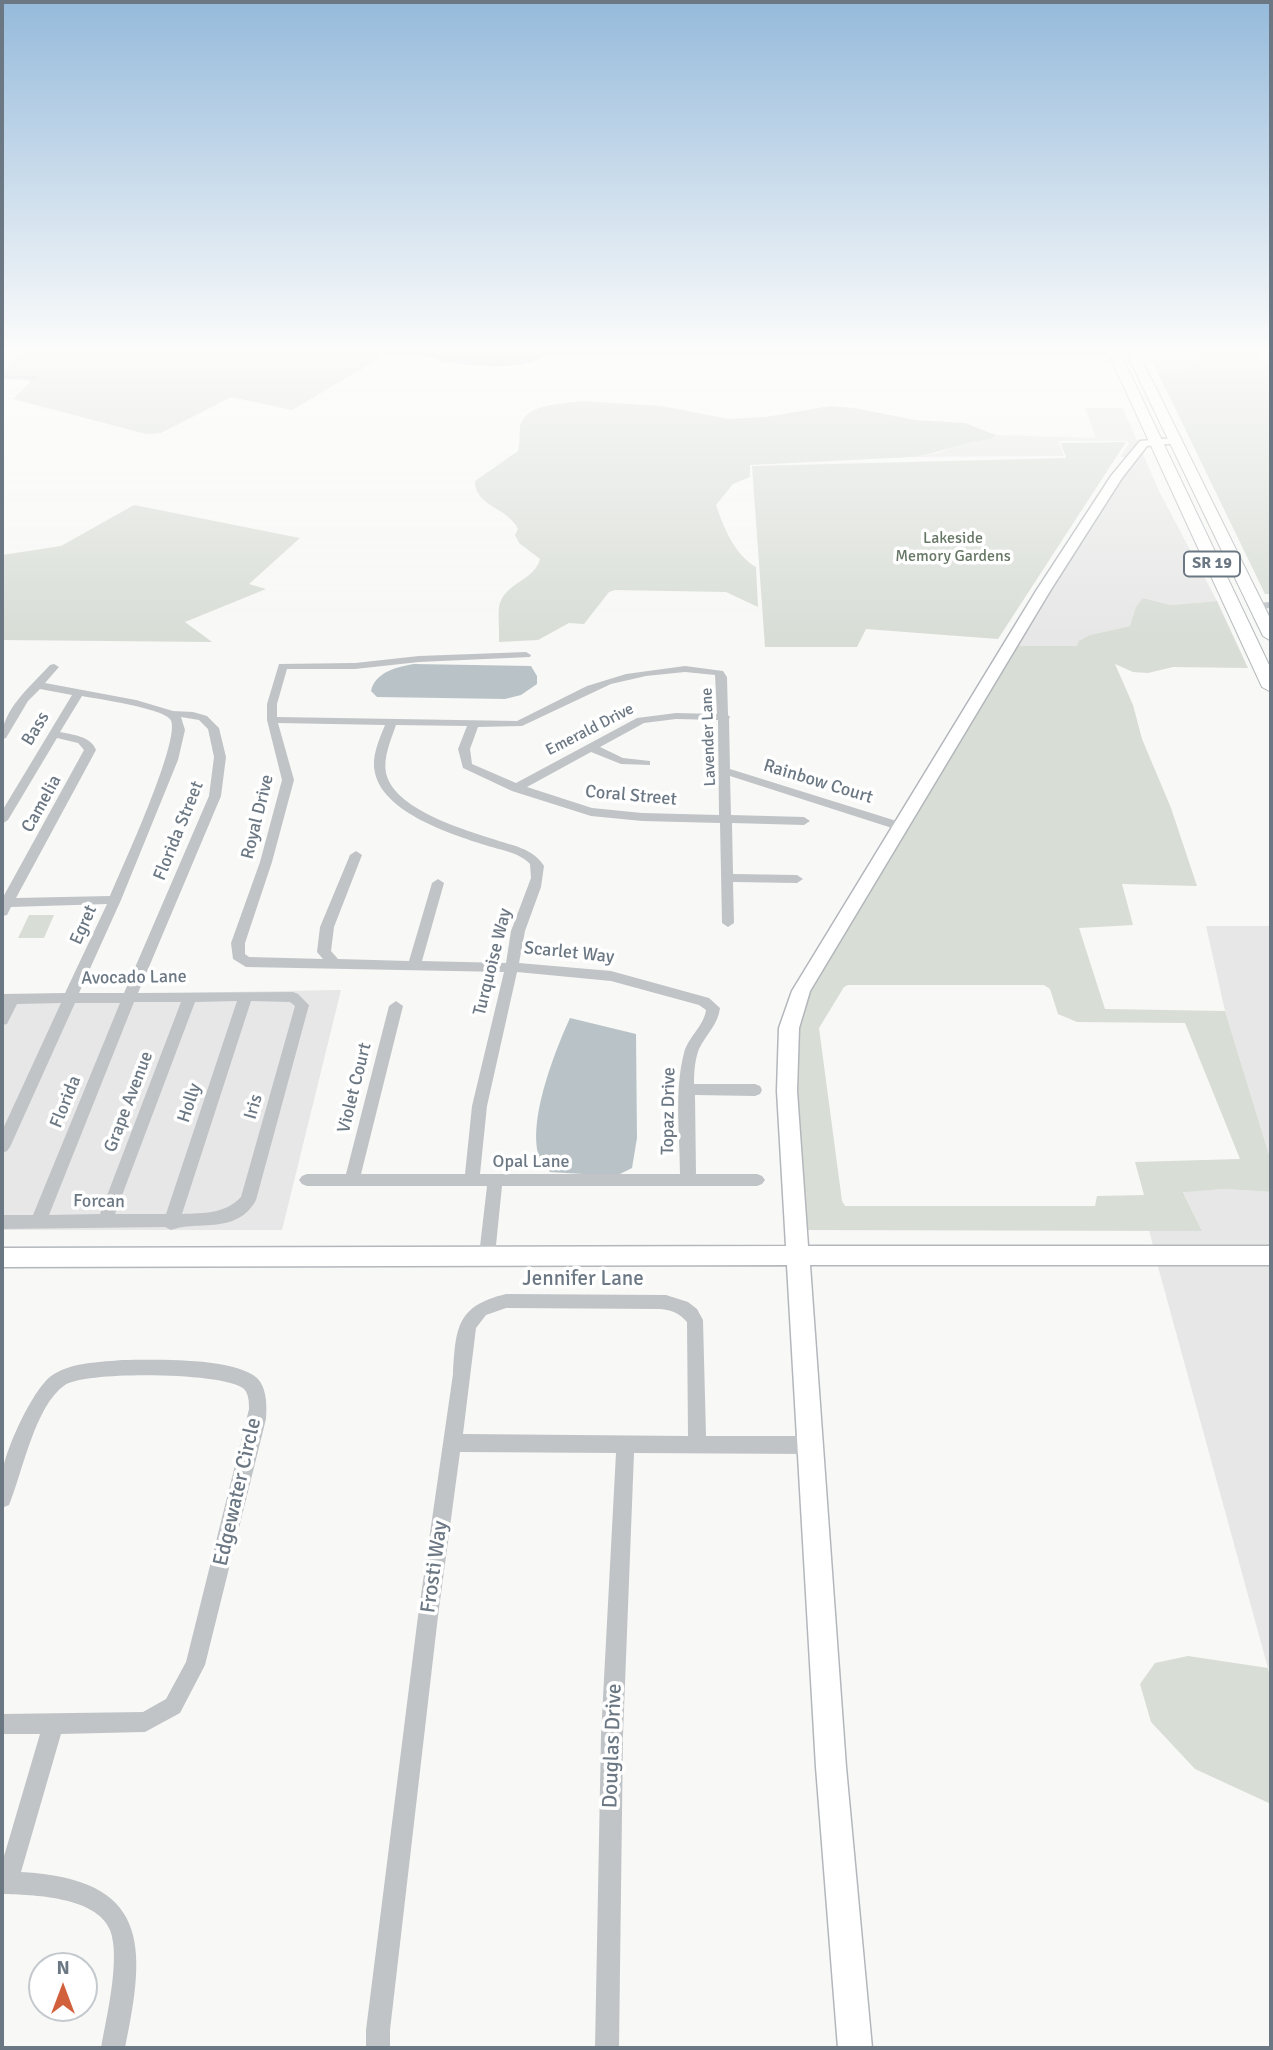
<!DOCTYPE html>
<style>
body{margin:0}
#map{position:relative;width:1273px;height:2050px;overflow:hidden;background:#f8f8f6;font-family:Signika,sans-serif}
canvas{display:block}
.frame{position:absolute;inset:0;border:4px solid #6b7884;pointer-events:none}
.north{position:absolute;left:28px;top:1952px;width:70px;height:70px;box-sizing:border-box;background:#fff;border:2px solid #c4c9ce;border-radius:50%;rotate:0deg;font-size:19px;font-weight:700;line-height:28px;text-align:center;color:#6b7884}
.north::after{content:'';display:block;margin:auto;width:24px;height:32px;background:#d1613d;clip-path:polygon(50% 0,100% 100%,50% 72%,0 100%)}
</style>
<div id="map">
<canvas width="1273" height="2050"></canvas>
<div class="frame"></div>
<div class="north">N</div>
</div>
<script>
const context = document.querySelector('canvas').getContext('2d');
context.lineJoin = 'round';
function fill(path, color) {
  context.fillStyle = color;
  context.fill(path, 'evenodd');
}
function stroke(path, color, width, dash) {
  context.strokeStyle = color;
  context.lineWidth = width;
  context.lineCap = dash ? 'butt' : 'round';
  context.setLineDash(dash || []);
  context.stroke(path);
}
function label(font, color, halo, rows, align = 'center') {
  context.font = font + ' Signika,sans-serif';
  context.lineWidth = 7;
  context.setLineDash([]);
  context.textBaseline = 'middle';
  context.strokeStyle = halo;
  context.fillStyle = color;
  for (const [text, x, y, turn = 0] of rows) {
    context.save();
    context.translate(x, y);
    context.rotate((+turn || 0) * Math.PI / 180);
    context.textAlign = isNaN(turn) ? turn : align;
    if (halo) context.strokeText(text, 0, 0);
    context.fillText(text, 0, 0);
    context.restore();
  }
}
fill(new Path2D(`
 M 1203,348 L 1204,355 L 1196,366 L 1176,372 L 1158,373 L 1146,349 Z
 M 1085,408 L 1123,408 L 1138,443 L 1126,457 L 1120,457 L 1129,443 L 1126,441 L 1059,441 L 1064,456 L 913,457 L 938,453 L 967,441 L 992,439 L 996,435 L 1096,438 Z
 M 1141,449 L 1159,491 L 1217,601 L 1171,605 L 1143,598 L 1130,626 L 1090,635 L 1078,647 L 1013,646 Z
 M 1206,926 L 1271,926 L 1271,1161 L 1225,1011 Z
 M 341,990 L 282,1230 L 2,1230 L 2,996 Z
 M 1225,1189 L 1271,1192 L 1271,1249 L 1154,1249 L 1149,1230 L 1202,1231 L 1183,1191 Z
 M 1271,1262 L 1271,1667 L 1268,1668 L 1157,1263 Z`), '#e6e7e6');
fill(new Path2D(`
 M 24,349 L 395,349 L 292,410 L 231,397 L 161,433 L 146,434 L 13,399 L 29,383 L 30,379 L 2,378 L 2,372 Z
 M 1203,349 L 1249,349 L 1271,364 L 1271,594 L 1265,594 L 1158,373 C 1174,372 1206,371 1203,349 Z
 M 582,401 L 662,406 L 728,419 L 766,417 L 830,406 L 854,408 L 915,420 L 965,423 L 996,435 L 992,439 C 964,441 941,453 913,457 L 750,465 L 750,477 L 733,484 L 716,505 C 724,528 734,554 756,567 L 758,607 L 726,592 L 615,590 L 609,592 L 584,624 L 569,623 L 538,640 L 499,642 C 500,631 497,610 500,603 C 508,581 534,581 540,559 L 519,543 L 515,535 L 518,529 C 508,507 475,507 475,481 L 518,451 C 521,442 518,432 521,423 C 529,403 564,404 582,401 Z
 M 1126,442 L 998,639 L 866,629 L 857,647 L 765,647 L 752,466 L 1066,458 L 1061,443 Z
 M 134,505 L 300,538 L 249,584 L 266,589 L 185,622 L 212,642 L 2,640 L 2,555 L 61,546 Z
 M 1143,598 L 1171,605 L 1217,601 L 1248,668 L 1173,667 L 1148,673 L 1133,672 L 1115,664 L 1133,705 L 1142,739 L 1171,808 L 1197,886 L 1122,884 L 1133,925 L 1079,928 L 1105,1009 L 1225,1011 L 1271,1161 L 1271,1192 L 1225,1189 L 1183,1192 L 1202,1231 L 805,1230 L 793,1054 L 806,993 L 1013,646 L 1077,646 L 1079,641 L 1090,635 L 1130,626 L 1136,607 ZM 848,985 L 1044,985 L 1050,989 L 1058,1014 L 1077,1022 L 1185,1023 L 1240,1159 L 1135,1162 L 1144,1195 L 1097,1196 L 1095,1206 L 845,1206 L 842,1201 L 819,1028 L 844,987 Z
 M 29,915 L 54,915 L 44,938 L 18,938 Z
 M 1188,1656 L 1268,1668 L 1271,1681 L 1271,1804 L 1195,1769 L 1151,1722 L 1140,1684 L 1155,1663 Z`), '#d8ddd6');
fill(new Path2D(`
 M 417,349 L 549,349 C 544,355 540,359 532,362 C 511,370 431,367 417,349 Z
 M 414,664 L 531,666 L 537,676 L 537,684 L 521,695 L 505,699 L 377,697 L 371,691 C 375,672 397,667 414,664 Z
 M 570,1018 L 636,1034 L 637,1138 L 632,1168 L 616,1176 L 550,1172 C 548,1169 542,1164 540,1159 C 526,1124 555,1051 570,1018 Z`), '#b9c3c7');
const secondary = new Path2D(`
 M 1174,438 L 1180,441 L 1178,443 L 1147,446 L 1122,478 L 1050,591 L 810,991 L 799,1028 L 797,1091 L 808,1246 L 1271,1246 L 1271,1265 L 810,1265 L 846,1767 L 872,2048 L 838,2048 L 816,1767 L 787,1265 L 2,1267 L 2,1248 L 786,1246 L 777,1091 L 779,1028 L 792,991 L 1036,591 L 1111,476 L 1140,441 Z`);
const primary = new Path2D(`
 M 1106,348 L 1118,348 L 1271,669 L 1271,692 L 1262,687 Z
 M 1124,348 L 1136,348 L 1271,620 L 1271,641 L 1263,636 Z`);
stroke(secondary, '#b3b7bc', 3);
stroke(primary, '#b4b8bb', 2);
fill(new Path2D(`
 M 2,375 L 35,376 L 39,378 L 35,380 L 2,379 Z
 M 1271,602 L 1271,608 L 1256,609 L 1251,606 L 1256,603 Z
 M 526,652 L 531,655 L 530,657 L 419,662 L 355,669 L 287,669 L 277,704 L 277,717 L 517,721 L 587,686 L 626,674 L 685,666 L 723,671 L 727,677 L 728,715 L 730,717 L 729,719 L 730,769 L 903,823 L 905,826 L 903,829 L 895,829 L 730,776 L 731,815 L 804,817 L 810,821 L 804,825 L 732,823 L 733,874 L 797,875 L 803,879 L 797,883 L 733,882 L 734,923 L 728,927 L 722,923 L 720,823 L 642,821 L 591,816 L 512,791 L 463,768 L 458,749 L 467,726 L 396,725 C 391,740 383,757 386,773 C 394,809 462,829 493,839 C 513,846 533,848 544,866 L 541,887 L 525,931 L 519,963 L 611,971 L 709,998 L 720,1008 C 718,1025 706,1034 699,1049 C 695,1059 694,1072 694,1084 L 755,1084 L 760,1086 L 762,1090 L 760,1094 L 755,1096 L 695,1095 L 696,1174 L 757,1174 L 762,1176 L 765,1180 L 762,1184 L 757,1186 L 502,1186 L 495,1255 L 493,1260 L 487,1262 L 481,1260 L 479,1255 L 487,1186 L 307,1186 L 302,1184 L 299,1180 L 302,1176 L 307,1174 L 346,1174 L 389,1006 L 396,1001 L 403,1006 L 361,1174 L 465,1174 L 472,1106 L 504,972 L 246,967 L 233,959 L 231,943 L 260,862 L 282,780 L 267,720 L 267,704 L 279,664 L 355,663 L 419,656 ZM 685,672 L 715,675 L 717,714 L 676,713 L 637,718 L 516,783 L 472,764 L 470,749 L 478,727 L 522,726 L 611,684 L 646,676 ZM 676,719 L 718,720 L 719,815 L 642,813 L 592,808 L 527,787 L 591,752 L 621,764 L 650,765 L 650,761 L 623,758 L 600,747 L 644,723 ZM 278,723 L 385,725 C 379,740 371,757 375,773 C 384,813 451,834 485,845 C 500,850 519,852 530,864 L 531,878 L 511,931 L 506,963 L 422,961 L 444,883 L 438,879 L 432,883 L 409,961 L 338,959 L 331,951 L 334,927 L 362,855 L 356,851 L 350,855 L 320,927 L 317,952 L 323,959 L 249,957 L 245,954 L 245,943 L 272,862 L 294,780 ZM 517,972 L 611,981 L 699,1005 L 706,1010 C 704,1026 688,1037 684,1053 C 674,1091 680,1135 680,1174 L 480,1174 L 487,1106 Z
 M 54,664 L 59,667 L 45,683 L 136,700 L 173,711 L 193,712 L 207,716 L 219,728 L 226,757 L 221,796 L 138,993 L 293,992 L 298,994 L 309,1005 L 256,1200 C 237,1235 199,1220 171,1230 L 165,1227 L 2,1229 L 2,1215 L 33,1215 L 120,1003 L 75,1003 L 10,1147 L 7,1151 L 2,1153 L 2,1131 L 61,1003 L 17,1004 L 7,1024 L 2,1025 L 2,994 L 65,993 L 107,904 L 11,907 L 7,915 L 2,916 L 2,899 L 84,750 L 78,743 L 57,738 L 8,820 L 2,824 L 2,811 L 72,695 L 40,689 L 28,701 L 6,738 L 2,739 C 1,710 32,685 50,665 ZM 82,696 C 98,699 161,708 170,719 C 184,734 120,872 110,896 L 16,898 L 96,750 C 91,736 73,735 60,732 ZM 181,717 L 199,720 L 208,729 L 214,757 L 209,796 L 124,993 L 79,993 L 121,900 L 178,760 L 185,730 ZM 237,1001 L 166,1214 L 115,1214 L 195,1002 ZM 251,1001 L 290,1002 L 295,1006 L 241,1197 C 225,1214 204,1213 182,1214 ZM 134,1002 L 181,1002 L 100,1214 L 49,1215 Z
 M 506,1294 L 666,1295 L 688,1302 L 697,1309 L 703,1320 L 706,1436 L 810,1436 L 816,1439 L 819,1445 L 816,1451 L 810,1454 L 634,1453 L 623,1735 L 619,2048 L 595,2048 L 601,1735 L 616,1453 L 460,1452 L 438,1616 L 390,2030 L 390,2048 L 366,2048 L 366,2030 L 418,1616 L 453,1374 C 456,1328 456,1306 506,1294 ZM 506,1308 L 660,1309 C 672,1310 679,1313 687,1322 L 688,1436 L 463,1434 L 476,1328 L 486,1315 Z
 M 123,1360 C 154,1360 233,1357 257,1378 C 267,1388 267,1406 266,1419 L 205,1665 L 180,1713 L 145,1732 L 61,1734 L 21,1872 C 149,1879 147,1944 125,2048 L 101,2048 C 106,2019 121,1958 110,1930 C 96,1896 32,1895 2,1894 L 2,1863 L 40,1734 L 2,1734 L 2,1714 L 143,1712 L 166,1699 L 186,1662 L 249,1409 C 249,1403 249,1394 244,1389 C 225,1372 86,1371 65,1385 C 35,1405 22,1474 9,1505 L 2,1508 C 2,1497 1,1486 2,1475 C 4,1452 34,1385 54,1374 C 74,1362 101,1362 123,1360 Z`), '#c0c4c7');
fill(secondary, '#fff');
fill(primary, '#fff');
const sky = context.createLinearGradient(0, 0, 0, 636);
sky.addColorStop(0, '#95badb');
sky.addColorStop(0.55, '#fcfcfb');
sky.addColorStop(1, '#fcfcfb00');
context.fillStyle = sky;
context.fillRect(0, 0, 1273, 636);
label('16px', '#677765', '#fff', [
 ["Lakeside",953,539],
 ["Memory Gardens",953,557]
]);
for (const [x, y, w] of [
 [1212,564,56]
]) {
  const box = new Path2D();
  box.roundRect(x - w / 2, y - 12.5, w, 25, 5);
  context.fillStyle = '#fff';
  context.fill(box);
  stroke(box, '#6b7884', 2);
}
label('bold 16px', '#6b7884', null, [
 ["SR 19",1212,564]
]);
label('16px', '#6b7884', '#fff', [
 ["Emerald Drive",590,730,-27],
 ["Lavender Lane",709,737,-92]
]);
label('18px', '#6b7884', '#fff', [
 ["Bass",36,729,-59],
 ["Rainbow Court",818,782,17],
 ["Coral Street",631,796,5],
 ["Camelia",42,804,-61],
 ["Royal Drive",258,817,-76],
 ["Florida Street",179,831,-68],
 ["Egret",84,925,-66],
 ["Scarlet Way",569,953,6],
 ["Turquoise Way",493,962,-76],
 ["Avocado Lane",134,978,-1],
 ["Violet Court",355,1088,-76],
 ["Florida",66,1102,-68],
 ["Grape Avenue",129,1102,-69],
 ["Holly",190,1103,-72],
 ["Iris",254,1107,-74],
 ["Topaz Drive",669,1111,-89],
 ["Opal Lane",531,1162],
 ["Forcan",99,1202,1]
]);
label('21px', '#6b7884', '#fff', [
 ["Jennifer Lane",583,1279],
 ["Edgewater Circle",238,1492,-77],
 ["Frosti Way",435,1567,-82],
 ["Douglas Drive",613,1746,-88]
]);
</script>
